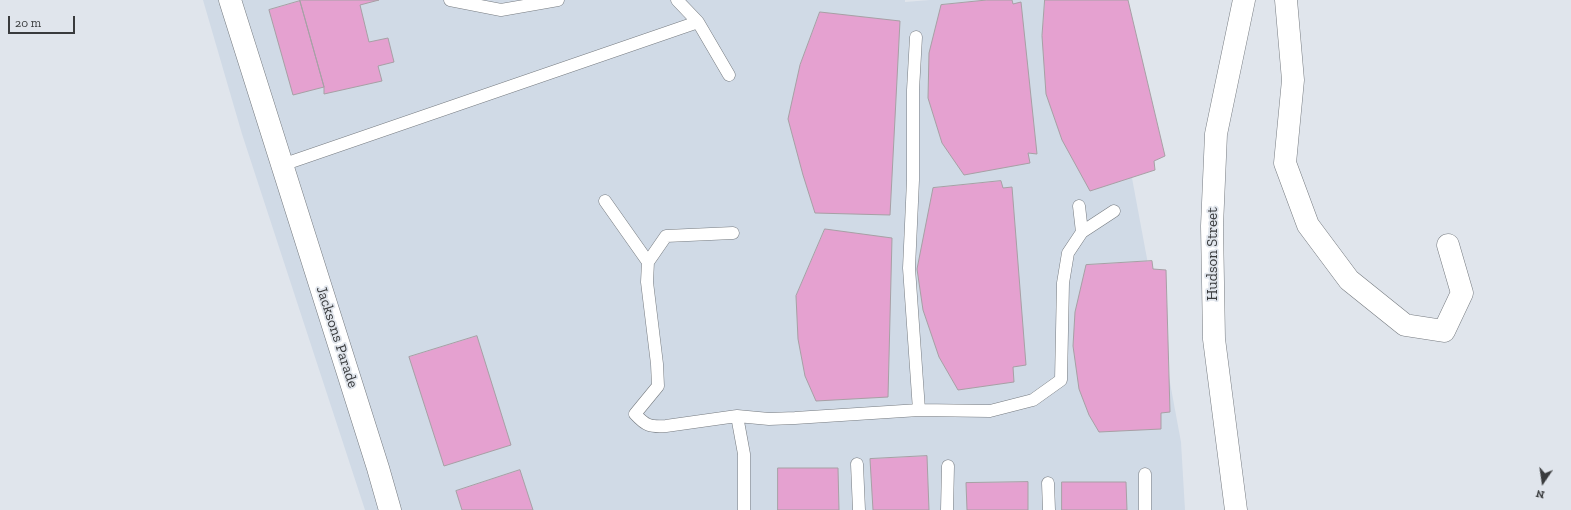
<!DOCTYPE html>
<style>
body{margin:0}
#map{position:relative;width:1571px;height:510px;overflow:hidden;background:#e0e5ec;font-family:"Zilla Slab",serif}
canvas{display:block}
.north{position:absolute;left:1523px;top:462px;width:40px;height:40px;-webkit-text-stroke:3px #e0e5ec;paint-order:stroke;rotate:193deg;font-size:11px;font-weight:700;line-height:16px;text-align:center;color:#393b3d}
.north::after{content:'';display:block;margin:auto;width:14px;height:18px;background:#393b3d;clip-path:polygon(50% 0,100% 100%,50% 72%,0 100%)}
.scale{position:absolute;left:8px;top:16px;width:67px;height:18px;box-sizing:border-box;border:2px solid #393b3d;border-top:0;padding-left:5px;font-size:12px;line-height:14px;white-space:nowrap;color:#393b3d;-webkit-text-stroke:3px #e0e5ec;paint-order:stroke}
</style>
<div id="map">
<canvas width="1571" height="510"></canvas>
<div class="north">N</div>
<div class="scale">20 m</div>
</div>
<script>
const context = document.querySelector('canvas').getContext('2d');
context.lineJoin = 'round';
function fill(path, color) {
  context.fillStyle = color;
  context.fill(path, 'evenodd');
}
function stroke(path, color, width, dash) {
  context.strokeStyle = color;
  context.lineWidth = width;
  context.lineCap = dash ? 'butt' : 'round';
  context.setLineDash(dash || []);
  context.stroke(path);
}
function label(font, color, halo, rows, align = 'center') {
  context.font = font + ' "Zilla Slab",serif';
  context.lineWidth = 3.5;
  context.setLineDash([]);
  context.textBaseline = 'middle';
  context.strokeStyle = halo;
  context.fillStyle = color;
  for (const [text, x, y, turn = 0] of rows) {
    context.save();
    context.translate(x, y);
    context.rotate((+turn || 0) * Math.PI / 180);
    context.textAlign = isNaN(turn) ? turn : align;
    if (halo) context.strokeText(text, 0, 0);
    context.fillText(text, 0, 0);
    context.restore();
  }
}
fill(new Path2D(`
 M 203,0 L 905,0 L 905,2 L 930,0 L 1099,0 L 1181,442 L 1185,510 L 365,510 L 242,134 Z`), '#d0dae6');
const building = new Path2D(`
 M 300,0 L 379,0 L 360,5 L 369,42 L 388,38 L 394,62 L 378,66 L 382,81 L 324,94 L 324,87 Z
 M 987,0 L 1012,0 L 1013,4 L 1021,2 L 1037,154 L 1028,153 L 1030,163 L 964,175 L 942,143 L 928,98 L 929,53 L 941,5 Z
 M 1045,0 L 1128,0 L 1165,156 L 1154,161 L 1155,170 L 1090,191 L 1062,140 L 1046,94 L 1042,36 Z
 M 300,1 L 324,87 L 293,95 L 269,10 Z
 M 820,12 L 900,21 L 890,215 L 815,213 L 803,175 L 788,119 L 800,65 Z
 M 1001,181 L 1003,188 L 1012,187 L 1026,365 L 1013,367 L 1014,382 L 958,390 L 939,357 L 923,310 L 917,269 L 933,188 Z
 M 825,229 L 892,238 L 888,397 L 816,401 L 805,376 L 798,339 L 796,296 Z
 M 1152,261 L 1153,269 L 1166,270 L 1170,412 L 1161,413 L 1161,429 L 1099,432 L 1089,415 L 1079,389 L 1073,346 L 1075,312 L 1086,265 Z
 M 477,336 L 511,445 L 444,466 L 409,357 Z
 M 927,456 L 929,510 L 873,510 L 870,459 Z
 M 778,468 L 838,468 L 839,510 L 778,510 Z
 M 520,470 L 533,510 L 462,510 L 456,491 Z
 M 1028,482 L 1028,510 L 967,510 L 966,483 Z
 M 1062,482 L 1126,482 L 1127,510 L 1062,510 Z`);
fill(building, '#e5a1d0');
stroke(building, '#a7a0a5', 1);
const service = new Path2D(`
 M 450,0 L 501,10 L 558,0
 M 677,0 L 698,22
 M 282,165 L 698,22 L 729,75
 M 605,201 L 648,262 L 647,282 L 657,364 L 658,386 L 635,414 C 646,426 650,427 666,426 L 737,416 L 769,419 L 795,418 L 919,410 L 909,268 L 913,180 L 913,90 L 916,37
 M 1082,232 L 1114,211
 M 648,262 L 666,236 L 733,233
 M 919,410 L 990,411 L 1033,400 L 1061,380 L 1063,283 L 1068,253 L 1082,232 L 1079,206
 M 737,416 L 744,454 L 744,510
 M 857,464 L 859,510
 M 1048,483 L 1049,510
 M 947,510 L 948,466
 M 1145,510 L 1145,474`);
const minor = new Path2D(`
 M 1286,0 L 1293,80 L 1285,163 L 1308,225 L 1349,280 L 1405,325 L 1444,331 L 1462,293 L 1448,245
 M 1236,510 L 1214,339 L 1212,226 L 1216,134 L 1244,0`);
const tertiary = new Path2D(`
 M 230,0 L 378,468 L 390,510`);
stroke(service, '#767b80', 13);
stroke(minor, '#767b80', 23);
stroke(tertiary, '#767b80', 23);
stroke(service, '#fff', 12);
stroke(minor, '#fff', 22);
stroke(tertiary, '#fff', 22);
label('15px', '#393b3d', '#e0e5ec', [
 ["Hudson Street",1213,254,-90],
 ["Jacksons Parade",337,337,72]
]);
</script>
